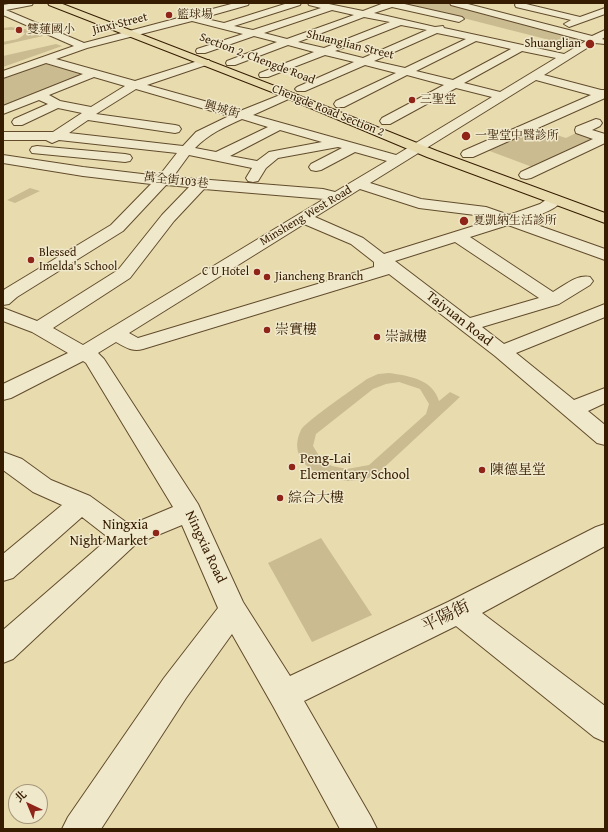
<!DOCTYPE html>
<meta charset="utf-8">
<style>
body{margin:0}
#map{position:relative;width:608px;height:832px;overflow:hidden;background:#e8dcaf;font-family:"Gentium Book Plus","Noto Serif TC",serif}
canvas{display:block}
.frame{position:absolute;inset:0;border:4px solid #361c00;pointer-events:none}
.north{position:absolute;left:8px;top:784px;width:40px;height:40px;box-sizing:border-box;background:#f0e8cb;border:1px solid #a6967a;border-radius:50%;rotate:316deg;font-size:11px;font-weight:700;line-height:16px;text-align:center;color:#361c00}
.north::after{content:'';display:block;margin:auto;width:14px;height:18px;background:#8f2418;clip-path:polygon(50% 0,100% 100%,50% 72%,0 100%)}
</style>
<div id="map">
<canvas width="608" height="832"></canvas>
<div class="frame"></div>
<div class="north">北</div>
</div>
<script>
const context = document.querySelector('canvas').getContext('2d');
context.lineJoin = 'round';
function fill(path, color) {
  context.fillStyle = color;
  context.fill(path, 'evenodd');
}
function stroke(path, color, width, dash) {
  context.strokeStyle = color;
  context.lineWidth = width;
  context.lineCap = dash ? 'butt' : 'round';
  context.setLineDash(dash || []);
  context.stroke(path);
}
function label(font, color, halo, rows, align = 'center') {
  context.font = font + ' "Gentium Book Plus","Noto Serif TC",serif';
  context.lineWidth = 3;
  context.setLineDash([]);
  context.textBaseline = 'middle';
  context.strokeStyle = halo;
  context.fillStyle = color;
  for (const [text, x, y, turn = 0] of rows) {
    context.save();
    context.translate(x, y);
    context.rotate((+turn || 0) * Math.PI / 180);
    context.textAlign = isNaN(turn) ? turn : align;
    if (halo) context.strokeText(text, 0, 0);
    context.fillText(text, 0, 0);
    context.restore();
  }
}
fill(new Path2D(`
 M 395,3 L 450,3 L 581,38 L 569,45 L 467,19 Z
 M 11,27 L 30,30 L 32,33 L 31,36 L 40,34 L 43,36 L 3,45 L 3,42 C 11,40 21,40 25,33 L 17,30 L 3,30 L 3,28 Z
 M 56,44 L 62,46 L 3,67 L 3,56 Z
 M 43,63 L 87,74 L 3,108 L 3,78 Z
 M 532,127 L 566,138 L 580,131 L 585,137 L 596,140 L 535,168 L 487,150 Z
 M 30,188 L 40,191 L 15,203 L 7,200 Z
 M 389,373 C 410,376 432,379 439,401 L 450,392 L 460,397 L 376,475 C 372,476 367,479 362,480 C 333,486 283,467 301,430 C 305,422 356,387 367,379 L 378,374 ZM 399,382 L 420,389 L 429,404 L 426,414 L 369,465 L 347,469 L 332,466 L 321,459 L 313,446 L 316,434 L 373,389 L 386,384 Z
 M 321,538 L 372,615 L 312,642 L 268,563 Z`), '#cabb91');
const minor = new Path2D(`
 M 15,3 L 33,3 L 32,5 L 6,10 L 84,43 L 235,3 L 249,3 L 248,5 L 202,18 L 224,23 L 288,3 L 301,3 L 300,5 L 234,26 L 253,30 L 321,8 L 309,5 L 308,3 L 324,3 L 363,11 L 384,3 L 400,3 L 462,17 L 464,19 L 459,22 L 392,7 L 374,13 L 435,27 L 443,26 L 444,28 L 564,54 L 586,41 L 451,5 L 450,3 L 464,3 L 592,36 L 605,30 L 605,37 L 602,39 L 605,40 L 605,44 L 595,43 L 544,75 L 601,90 L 605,90 L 605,98 L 473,157 L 463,157 L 461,154 L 463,151 L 591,95 L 536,80 L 370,183 L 421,199 L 486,207 L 509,215 L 540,204 L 550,197 L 555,195 L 560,197 L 563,200 C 554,212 536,215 523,220 L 605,249 L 605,260 L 508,225 L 470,237 L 553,292 C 565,285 577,274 590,277 L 593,281 L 590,285 L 559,304 L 482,327 L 504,344 L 605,304 L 605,317 L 516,353 L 574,400 L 605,388 L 605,403 L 588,411 L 605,425 L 605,445 L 597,443 L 495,356 L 389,274 L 143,349 C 132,352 125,347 116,342 L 98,353 L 104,359 L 198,504 L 243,602 L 290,676 L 448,602 L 596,527 L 605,524 L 605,546 L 482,613 L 605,706 L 605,742 L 594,737 L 456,626 L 304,701 L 371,817 L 377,829 L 340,829 L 273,706 L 232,634 L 186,698 L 101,829 L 62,829 L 68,817 L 164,678 L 218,608 L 182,525 L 136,544 L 13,659 L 3,663 L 3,630 L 109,538 L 82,517 L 13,578 L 3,581 L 3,554 L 62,505 L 33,492 L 3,470 L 3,452 L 22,459 L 51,480 L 90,496 L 130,525 L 173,507 L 86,363 L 83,361 L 11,398 L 3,400 L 3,384 L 68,353 L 32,332 L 3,321 L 3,308 L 37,321 L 118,270 L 162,215 L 189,187 L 166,185 L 123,231 L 17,297 L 9,304 L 3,305 L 3,291 L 5,289 L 111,225 L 151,184 L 83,176 L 3,163 L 3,155 L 83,167 L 159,176 L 177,153 L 59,140 L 52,143 L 46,140 L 3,140 L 3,132 L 53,132 L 82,113 L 58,108 L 22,125 L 14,125 L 12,122 L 14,119 L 48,104 L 39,100 L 3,114 L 3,106 L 83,74 L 46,63 L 3,78 L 3,71 L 74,46 L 3,15 L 3,5 ZM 332,10 L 354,15 L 287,39 L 264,33 ZM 364,17 L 390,22 L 324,48 L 298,42 ZM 192,21 L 243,34 L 197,49 L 196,51 L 197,53 L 205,53 L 254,36 L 277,42 L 227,61 L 226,63 L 227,65 L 235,65 L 288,45 L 314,52 L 260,73 L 259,75 L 260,77 L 268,77 L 325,55 L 354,62 L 297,87 L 295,89 L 297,91 L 305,91 L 365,65 L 396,73 L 336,101 L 334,104 L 336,107 L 344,107 L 407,75 L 444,85 L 382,118 L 380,121 L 382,124 L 390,124 L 456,88 L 492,97 L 396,155 L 253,115 L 293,97 L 295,95 L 293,93 L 285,93 L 240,111 L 147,85 L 209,64 L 210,62 L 209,60 L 201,60 L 135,81 L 56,59 L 87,48 ZM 401,25 L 427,30 L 363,58 L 335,51 ZM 437,33 L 466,39 L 405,68 L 374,61 ZM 476,41 L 511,49 L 453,80 L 416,71 ZM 522,51 L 556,58 L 500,92 L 464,83 ZM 94,77 L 125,86 L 91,107 L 60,101 L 49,95 ZM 136,89 L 229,116 L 196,132 L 183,146 L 69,133 L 88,120 L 175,133 L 179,132 L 181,129 L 179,126 L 175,125 L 96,114 ZM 242,119 L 268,127 L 216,152 L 195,148 C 209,134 224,127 242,119 ZM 280,130 L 322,142 L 269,152 L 257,161 L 230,156 ZM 338,147 L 342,148 L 311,164 L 309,167 L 311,170 L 316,171 L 321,170 L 355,152 L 387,161 L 335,192 L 323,189 L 173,177 L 189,155 L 252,168 L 246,178 L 248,181 L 253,182 L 258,181 L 266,168 L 278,158 ZM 204,189 L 324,199 L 83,345 L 53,328 L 130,278 L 174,221 ZM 360,189 L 419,208 L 483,216 L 493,220 L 384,254 L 363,238 L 315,217 ZM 304,224 L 351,244 L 374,262 L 374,267 L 138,338 L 129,333 ZM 455,242 L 539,298 L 470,318 L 395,261 Z
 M 516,3 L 522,3 L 580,17 L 605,8 L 605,14 L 569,27 L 564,24 L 571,20 L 516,7 L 515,5 Z
 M 596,119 L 600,120 L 602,123 L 600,126 L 592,130 L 605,134 L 605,143 L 531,178 L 526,179 L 521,178 L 519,175 L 521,172 L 593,139 L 576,133 L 575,130 L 576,127 Z
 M 37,146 L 125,154 L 130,155 L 132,158 L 130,161 L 125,162 L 32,153 L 30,150 L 32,147 Z`);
const major = new Path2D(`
 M 48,3 L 60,3 L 285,90 L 437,151 L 605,213 L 605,223 L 427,157 L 277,94 L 49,5 Z`);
stroke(minor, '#624c2c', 2);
stroke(major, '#361c00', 2);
fill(minor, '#f0e8cb');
fill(major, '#e8dcaf');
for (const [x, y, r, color] of [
 [169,15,4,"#8f2418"],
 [19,30,4,"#8f2418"],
 [590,44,5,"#8f2418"],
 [412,100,4,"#8f2418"],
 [466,136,5,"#8f2418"],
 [464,221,5,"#8f2418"],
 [31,260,4,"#8f2418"],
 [257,272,4,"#8f2418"],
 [267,277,4,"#8f2418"],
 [267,330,4,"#8f2418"],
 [377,337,4,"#8f2418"],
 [292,467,4,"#8f2418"],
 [482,470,4,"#8f2418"],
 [280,498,4,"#8f2418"],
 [156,533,4,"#8f2418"]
]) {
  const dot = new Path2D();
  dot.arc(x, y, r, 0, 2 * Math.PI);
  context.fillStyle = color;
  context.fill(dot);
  stroke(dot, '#f0e8cb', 1.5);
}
label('12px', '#361c00', '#f0e8cb', [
 ["籃球場",177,15],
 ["雙蓮國小",27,30],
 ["Shuanglian",581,44,"right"],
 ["三聖堂",420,100],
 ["一聖堂中醫診所",475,136],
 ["夏凱納生活診所",473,221],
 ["Blessed",39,253],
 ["Imelda's School",39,267],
 ["C U Hotel",249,272,"right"],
 ["Jiancheng Branch",275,277]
], 'left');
label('12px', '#361c00', '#f0e8cb', [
 ["Jinxi Street",120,24,-14],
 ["Shuanglian Street",350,45,14],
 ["Section 2, Chengde Road",257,59,21],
 ["興城街",222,110,16],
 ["Chengde Road Section 2",328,111,22],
 ["萬全街103巷",176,181,6],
 ["Minsheng West Road",306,216,-31]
]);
label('14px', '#361c00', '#f0e8cb', [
 ["Taiyuan Road",459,319,38],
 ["Ningxia Road",205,547,65]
]);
label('14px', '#361c00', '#f0e8cb', [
 ["崇實樓",275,330],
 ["崇誠樓",385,337],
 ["Peng-Lai",300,459],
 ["Elementary School",300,475],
 ["陳德星堂",490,470],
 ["綜合大樓",288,498],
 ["Ningxia",148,525,"right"],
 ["Night Market",148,541,"right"]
], 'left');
label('17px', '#361c00', '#f0e8cb', [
 ["平陽街",446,617,-26]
]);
</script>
